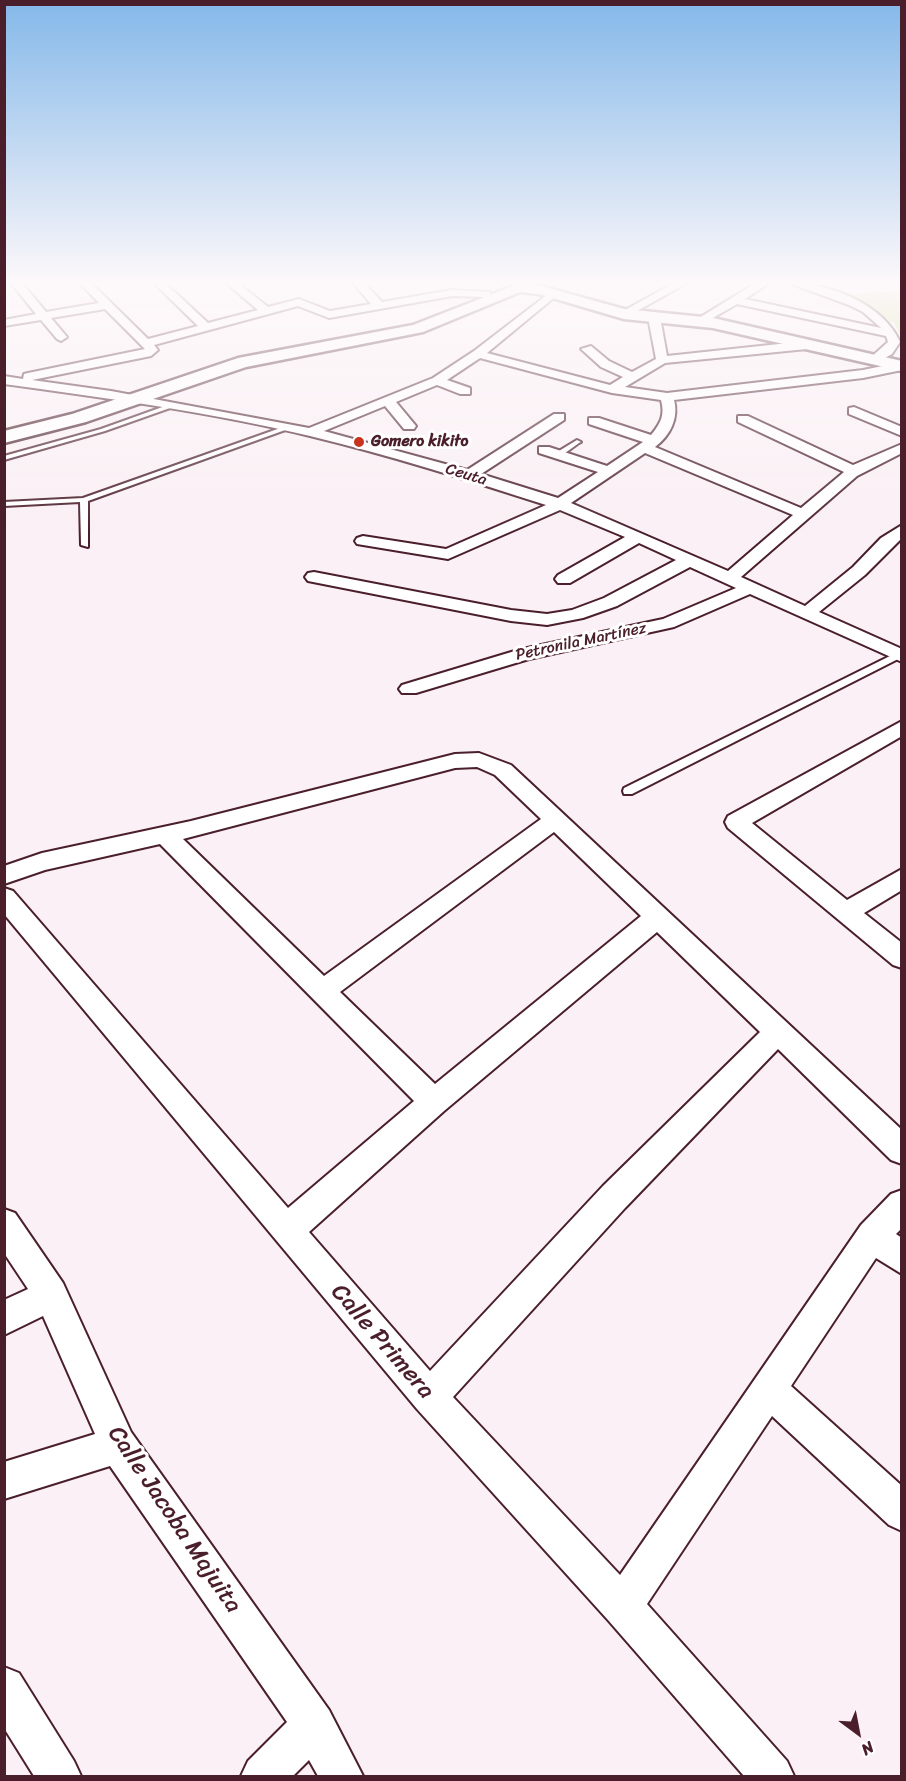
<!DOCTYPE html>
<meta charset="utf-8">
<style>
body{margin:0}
#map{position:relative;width:906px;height:1781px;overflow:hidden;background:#faf0f5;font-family:Sriracha,sans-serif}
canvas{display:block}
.frame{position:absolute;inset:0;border:6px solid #4a1f2b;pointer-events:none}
.north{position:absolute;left:828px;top:1703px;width:60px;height:60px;-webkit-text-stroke:4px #fff;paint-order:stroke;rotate:148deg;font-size:16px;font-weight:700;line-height:24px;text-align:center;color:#4a1f2b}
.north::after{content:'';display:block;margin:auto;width:21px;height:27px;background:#4a1f2b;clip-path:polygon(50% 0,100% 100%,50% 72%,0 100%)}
</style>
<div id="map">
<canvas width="906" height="1781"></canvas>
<div class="frame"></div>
<div class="north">N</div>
</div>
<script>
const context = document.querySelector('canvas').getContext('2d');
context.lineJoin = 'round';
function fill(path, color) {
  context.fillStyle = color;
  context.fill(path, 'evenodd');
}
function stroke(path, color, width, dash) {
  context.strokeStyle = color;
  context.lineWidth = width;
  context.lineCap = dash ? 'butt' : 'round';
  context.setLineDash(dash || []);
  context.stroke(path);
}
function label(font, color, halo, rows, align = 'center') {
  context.font = font + ' Sriracha,sans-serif';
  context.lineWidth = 6;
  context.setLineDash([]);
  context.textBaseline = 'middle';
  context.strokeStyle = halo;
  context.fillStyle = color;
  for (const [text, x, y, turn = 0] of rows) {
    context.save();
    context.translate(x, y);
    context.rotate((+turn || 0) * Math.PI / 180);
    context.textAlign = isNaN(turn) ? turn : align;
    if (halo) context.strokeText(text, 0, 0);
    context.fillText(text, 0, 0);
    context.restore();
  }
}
fill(new Path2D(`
 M 901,291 L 901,337 L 894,323 L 838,295 Z`), '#cbdd91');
const lane = new Path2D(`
 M 168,405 L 171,407 L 170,408 L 105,431 L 4,460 L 4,456 L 101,429 Z
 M 286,426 L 288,427 L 288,429 L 88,501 L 88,547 L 81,545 L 80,502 L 4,506 L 4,502 L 83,498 Z
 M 577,440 L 581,442 L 579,443 L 561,456 L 554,454 Z
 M 896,653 L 902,653 L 902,657 L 632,794 L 624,794 L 623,791 L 624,788 Z`);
const street = new Path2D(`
 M 11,283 L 22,283 L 46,312 L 99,303 L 80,283 L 91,283 L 148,339 L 198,326 L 154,283 L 165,283 L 208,323 L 258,310 L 226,283 L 238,283 L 268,307 L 299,299 L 330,311 L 371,304 L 353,283 L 364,283 L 382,302 L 452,290 L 490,292 L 490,296 L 486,297 L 452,296 L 329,318 L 298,306 L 154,345 L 158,350 L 151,356 L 32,380 L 111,391 L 309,428 L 433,378 L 474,351 L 552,291 L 556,292 L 556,296 L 487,353 L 610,385 L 623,377 L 601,367 L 581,349 L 591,346 L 609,361 L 632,372 L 656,359 L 648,317 L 654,314 L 660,317 L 667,356 L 807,341 L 813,345 L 807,349 L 665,363 L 625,387 L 667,393 L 863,370 L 902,362 L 902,370 L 863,378 L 674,400 C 679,418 670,436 655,447 L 801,508 L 844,472 L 738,422 L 738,416 L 748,416 L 853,465 L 902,444 L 902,453 L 857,476 L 741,577 L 805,606 L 853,567 L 881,538 L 902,525 L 902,538 L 865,575 L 819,612 L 902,649 L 902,662 L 750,594 L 674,627 L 529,659 L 416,693 L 402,693 L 399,689 L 402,685 L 518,650 L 663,619 L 736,588 L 690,567 L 617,606 L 583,618 L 547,625 L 511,621 L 308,581 L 305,577 L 308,573 L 314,572 L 511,610 L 547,614 L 572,610 L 604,598 L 676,560 L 639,543 L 570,583 L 558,583 L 555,579 L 558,575 L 625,537 L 560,510 L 448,559 L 357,544 L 355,541 L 357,538 L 363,536 L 446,549 L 546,505 C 468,480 389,455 310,436 C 210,412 106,398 4,384 L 4,376 L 23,379 L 24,374 L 28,373 L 145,349 L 105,309 L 51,318 L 67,337 L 61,341 L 57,339 L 41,320 L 4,326 L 4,320 L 36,314 ZM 480,358 L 612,393 L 661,400 C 665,415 661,423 651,435 L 599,418 L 589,418 L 589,424 L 643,442 L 607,466 L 549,447 L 539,447 L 539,453 L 598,472 L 558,498 L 481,474 L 564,420 L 564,414 L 554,414 L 467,470 L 324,431 L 385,406 L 404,429 L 414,429 L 416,426 L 396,402 L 437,385 L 460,394 L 470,394 L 470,388 L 447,380 ZM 645,453 L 793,515 L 728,571 L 571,503 Z
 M 674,283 L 687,283 L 628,316 L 618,314 Z
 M 756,283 L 769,283 L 745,299 L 881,328 L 863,312 L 849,305 L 789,283 C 830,283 883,304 900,342 L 892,354 L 874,364 L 868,360 L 888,342 L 886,336 L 737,304 L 704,323 L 694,321 Z
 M 854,407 L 902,427 L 902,436 L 849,414 L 849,408 Z
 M 902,721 L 902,736 L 752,823 L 847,900 L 902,869 L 902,890 L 864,913 L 902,943 L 902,968 L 893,965 L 728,828 L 725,822 L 728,816 Z
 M 479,753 L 511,765 L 902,1130 L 902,1164 L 891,1160 L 778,1049 L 625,1208 L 453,1397 L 620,1575 L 861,1225 L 891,1194 L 902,1190 L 902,1228 L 896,1234 L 902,1238 L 902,1274 L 876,1258 L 791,1386 L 902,1486 L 902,1531 L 889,1525 L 772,1416 L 647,1604 L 787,1761 L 794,1776 L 744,1776 L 608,1620 L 417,1409 L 4,914 L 4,888 L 13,891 L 288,1208 L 414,1101 L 160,844 L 45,870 L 4,884 L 4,866 L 42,853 L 191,821 L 455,754 ZM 477,767 L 495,775 L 541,819 L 324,976 L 183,839 L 455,768 ZM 554,832 L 641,916 L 435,1084 L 340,992 ZM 657,932 L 760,1032 L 603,1186 L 430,1371 L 309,1232 L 444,1111 Z
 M 4,1209 L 15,1213 L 63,1283 L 131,1432 L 329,1710 L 363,1776 L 318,1776 L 309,1760 L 293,1776 L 241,1776 L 248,1761 L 287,1722 L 110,1466 L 4,1499 L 4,1462 L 95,1434 L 43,1316 L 4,1335 L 4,1300 L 28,1289 L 4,1253 Z
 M 4,1667 L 19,1673 L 74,1761 L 81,1776 L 34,1776 L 4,1728 Z`);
const secondary = new Path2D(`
 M 518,284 L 541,286 L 624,309 L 713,318 L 902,361 L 902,371 L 713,328 L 624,319 L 539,294 L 520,292 L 423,332 L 246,367 L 86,422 L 4,443 L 4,431 L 72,414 L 238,358 L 413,325 Z`);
stroke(lane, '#4a1f2b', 4);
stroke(street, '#4a1f2b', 4);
stroke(secondary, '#4a1f2b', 5);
fill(lane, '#fff');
fill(street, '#fff');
fill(secondary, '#fff');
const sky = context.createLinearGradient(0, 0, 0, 533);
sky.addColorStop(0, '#84b8e9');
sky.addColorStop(0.53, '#fdf8fa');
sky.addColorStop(1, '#fdf8fa00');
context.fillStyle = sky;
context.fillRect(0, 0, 906, 533);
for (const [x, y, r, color] of [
 [359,442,6,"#c8321e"]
]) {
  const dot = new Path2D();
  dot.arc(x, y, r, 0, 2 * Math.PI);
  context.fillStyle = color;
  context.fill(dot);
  stroke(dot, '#fff', 2);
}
label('bold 16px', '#4a1f2b', '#fff', [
 ["Gomero kikito",371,442]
], 'left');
label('16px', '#4a1f2b', '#fff', [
 ["Ceuta",466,475,17],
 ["Petronila Martínez",581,642,-12]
]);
label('24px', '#4a1f2b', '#fff', [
 ["Calle Primera",382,1342,49],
 ["Calle Jacoba Majuita",174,1520,56]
]);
</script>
